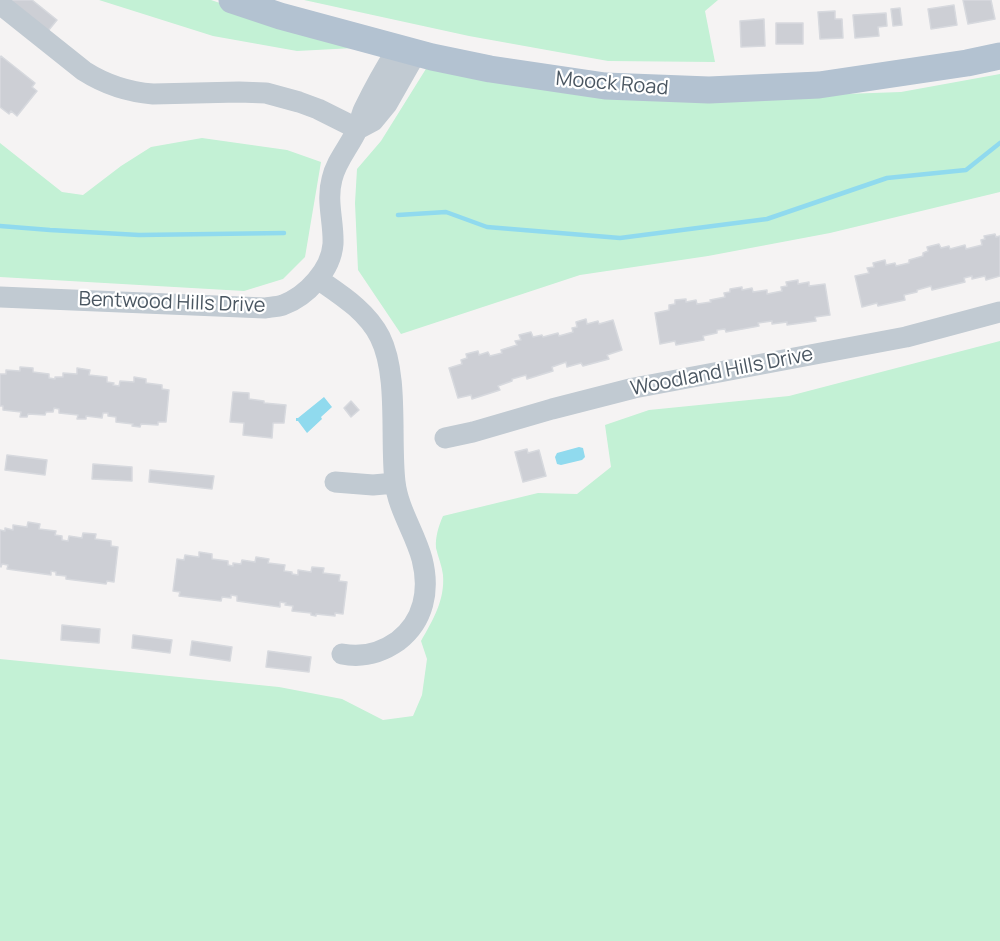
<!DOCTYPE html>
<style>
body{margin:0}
canvas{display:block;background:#f5f3f3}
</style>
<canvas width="1000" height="941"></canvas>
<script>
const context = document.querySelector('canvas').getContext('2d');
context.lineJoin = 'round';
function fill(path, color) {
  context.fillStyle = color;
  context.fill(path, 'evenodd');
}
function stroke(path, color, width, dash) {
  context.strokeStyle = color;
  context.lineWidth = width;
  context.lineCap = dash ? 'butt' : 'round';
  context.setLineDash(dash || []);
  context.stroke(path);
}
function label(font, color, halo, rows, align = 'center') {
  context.font = font + ' Manrope,sans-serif';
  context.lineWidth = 4.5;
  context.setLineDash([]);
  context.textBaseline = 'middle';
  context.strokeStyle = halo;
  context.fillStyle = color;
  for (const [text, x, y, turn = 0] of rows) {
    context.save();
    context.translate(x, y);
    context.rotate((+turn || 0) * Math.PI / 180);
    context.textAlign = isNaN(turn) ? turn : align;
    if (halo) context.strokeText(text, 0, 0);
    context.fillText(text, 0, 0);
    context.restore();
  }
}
fill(new Path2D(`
 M 99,0 L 211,0 L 354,48 L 297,51 L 213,36 Z
 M 304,0 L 718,0 L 705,11 L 715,62 L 608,61 L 469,36 Z
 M 429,64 L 702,99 L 901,92 L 1000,74 L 1000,192 L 830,233 L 708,256 L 580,275 L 401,334 L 358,270 L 355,203 L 357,169 L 381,141 Z
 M 202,138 L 287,150 L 321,162 L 305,257 L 283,279 L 244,291 L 0,277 L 0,143 L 62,192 L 83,195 L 121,166 L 151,147 Z
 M 1000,341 L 1000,941 L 0,941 L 0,659 L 279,687 L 342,699 L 383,720 L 413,716 L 422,695 L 427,659 L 421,641 C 433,620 445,600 443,575 C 442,566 438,557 436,548 C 435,537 439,525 443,516 L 538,493 L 577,494 L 611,467 L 605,425 L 649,410 L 789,396 Z`), '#c3f1d5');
fill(new Path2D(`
 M 324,397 L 332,407 L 321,417 L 322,419 L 307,433 L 298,421 L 296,421 L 296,418 L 298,418 Z
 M 579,447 L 583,448 L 585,457 L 582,460 L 561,465 L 557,464 L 555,457 L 557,453 Z`), '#90daee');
stroke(new Path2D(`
 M 398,215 L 446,212 L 487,227 L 620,238 L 767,219 L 887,178 L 966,170 L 1000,143
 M 0,226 L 50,230 L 139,235 L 284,233`), '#90daee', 4.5);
const building = new Path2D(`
 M 13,0 L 32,0 L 57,20 L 48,31 L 11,1 Z
 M 963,0 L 991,0 L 995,19 L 968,24 Z
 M 954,5 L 957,25 L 931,29 L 928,9 Z
 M 900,8 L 902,25 L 893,26 L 891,9 Z
 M 835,11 L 835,19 L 842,19 L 843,38 L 820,39 L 818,12 Z
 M 886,13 L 887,26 L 878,27 L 879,36 L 855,38 L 853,15 Z
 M 764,19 L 765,46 L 741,47 L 740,21 Z
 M 776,23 L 803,23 L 803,44 L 776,44 Z
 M 1,56 L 35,83 L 32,87 L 37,91 L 17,116 L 11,111 L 9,114 L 0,107 L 0,58 Z
 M 995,234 L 996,237 L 1000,236 L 1000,276 L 986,280 L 985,276 L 972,279 L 972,276 L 964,278 L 965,282 L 932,290 L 931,286 L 917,290 L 917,292 L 904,295 L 905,300 L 878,306 L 877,303 L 862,307 L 855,276 L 869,273 L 867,268 L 874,267 L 873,263 L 885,260 L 886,265 L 895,263 L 896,266 L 909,263 L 909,260 L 923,256 L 923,253 L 928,251 L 927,247 L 939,244 L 941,248 L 949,246 L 950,249 L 965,245 L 966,249 L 982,245 L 981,240 L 985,239 L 984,236 Z
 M 798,280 L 798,284 L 809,282 L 809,286 L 825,284 L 830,315 L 815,317 L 816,321 L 787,325 L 787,322 L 772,324 L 772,321 L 758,323 L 759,326 L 726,332 L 725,329 L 717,330 L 717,333 L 703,336 L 704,340 L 676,345 L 675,341 L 660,344 L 655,313 L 669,310 L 669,305 L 675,304 L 675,300 L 686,299 L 686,302 L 696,300 L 697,304 L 711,302 L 710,300 L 725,297 L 724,293 L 730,292 L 730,289 L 742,287 L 742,290 L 752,288 L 753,292 L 767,290 L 767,294 L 782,291 L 781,287 L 787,286 L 786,282 Z
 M 586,319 L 587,324 L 598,321 L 599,324 L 613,320 L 622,350 L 607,355 L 609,359 L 583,366 L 581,363 L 567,367 L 566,362 L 552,367 L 553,371 L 527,379 L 526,375 L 512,379 L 512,381 L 498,386 L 500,390 L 472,399 L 471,395 L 458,398 L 449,368 L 462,364 L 461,360 L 467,358 L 466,354 L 478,351 L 479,355 L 488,352 L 490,356 L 502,353 L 501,350 L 517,345 L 515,341 L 521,340 L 519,335 L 531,332 L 533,337 L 542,335 L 543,337 L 558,333 L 559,336 L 573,332 L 572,328 L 577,327 L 576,322 Z
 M 20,367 L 33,368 L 33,372 L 49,374 L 49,378 L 55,379 L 55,377 L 63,377 L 63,373 L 77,374 L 77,368 L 90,370 L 89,375 L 107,377 L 107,382 L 114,383 L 113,385 L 119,386 L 120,381 L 134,382 L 134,377 L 146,379 L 146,383 L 162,385 L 162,389 L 169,390 L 166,422 L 158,422 L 158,425 L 141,424 L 140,427 L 132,426 L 133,424 L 116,422 L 116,417 L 108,416 L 108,413 L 103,413 L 102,418 L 86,416 L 86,419 L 77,419 L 78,415 L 59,413 L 59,409 L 54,408 L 53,412 L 46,412 L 45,415 L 28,414 L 27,417 L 20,417 L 21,412 L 3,410 L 3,406 L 0,406 L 0,374 L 6,374 L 6,370 L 20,371 Z
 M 233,392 L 249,393 L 249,399 L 264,401 L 264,403 L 286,405 L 284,423 L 273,423 L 272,438 L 243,435 L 244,423 L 230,422 Z
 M 351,401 L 359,410 L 351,417 L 344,408 Z
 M 527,449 L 528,453 L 539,450 L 546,476 L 523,482 L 515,452 Z
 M 7,455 L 47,460 L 45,475 L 5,470 Z
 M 93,464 L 132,467 L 132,481 L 92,479 Z
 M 150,470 L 214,476 L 212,489 L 149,482 Z
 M 28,522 L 40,524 L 39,529 L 56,531 L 55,535 L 62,536 L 62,540 L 68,541 L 69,536 L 82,538 L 83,533 L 96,534 L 95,539 L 111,541 L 111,546 L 118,547 L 114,582 L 107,581 L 106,584 L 66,579 L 66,576 L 56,575 L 56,572 L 51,571 L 51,575 L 7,569 L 8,565 L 2,564 L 1,567 L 0,566 L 0,530 L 5,531 L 5,528 L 13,530 L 13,525 L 27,527 Z
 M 199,552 L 212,554 L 212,559 L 228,561 L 228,565 L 233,566 L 233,563 L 241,564 L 242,560 L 255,562 L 256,557 L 269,559 L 268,563 L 285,565 L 284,571 L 292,572 L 292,574 L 298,575 L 298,570 L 311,572 L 312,567 L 324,568 L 323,573 L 340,575 L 339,581 L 347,582 L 343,614 L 335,613 L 335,616 L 316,614 L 316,616 L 311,615 L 311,613 L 292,611 L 293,606 L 285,605 L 286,603 L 280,602 L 280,607 L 237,601 L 237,596 L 231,595 L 231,598 L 222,597 L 221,601 L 179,596 L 180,592 L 173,591 L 177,559 L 184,560 L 185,555 L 199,557 Z
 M 62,625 L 100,629 L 99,643 L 61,640 Z
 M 133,635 L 172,640 L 170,653 L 132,648 Z
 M 192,641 L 232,647 L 230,661 L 190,655 Z
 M 268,651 L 311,657 L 309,672 L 266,667 Z`);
fill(building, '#cdcfd5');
stroke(building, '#d7d9de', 1.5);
stroke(new Path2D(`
 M 0,4 L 84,71 C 106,85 128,92 153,94 L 239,92 L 266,93 L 299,102 L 318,109 L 358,129
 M 358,129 L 373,121 L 387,104 L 416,53
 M 318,279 C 341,295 367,311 380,337 C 399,375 390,439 395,482 C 398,509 415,533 422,559 C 430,590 424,621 398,641 C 381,653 362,658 342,654
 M 0,297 L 265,308 C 270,307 277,307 283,305 C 307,296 331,270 333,244 C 334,222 326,201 332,179 C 336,161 349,147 357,130 C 360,123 361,115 364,109 C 374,88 386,67 398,48
 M 445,438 L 473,432 L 552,409 L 634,388 L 906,337 L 1000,312
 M 335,482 L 373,485 L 395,483`), '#c1cad2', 21);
stroke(new Path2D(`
 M 232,0 L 280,16 L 432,57 L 490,69 L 605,86 L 709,90 L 819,85 L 967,63 L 1000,56`), '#b3c2d1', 27);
label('20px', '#4a5661', '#fff', [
 ["Moock Road",612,84,5],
 ["Bentwood Hills Drive",172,303,2],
 ["Woodland Hills Drive",722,372,-11]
]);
</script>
